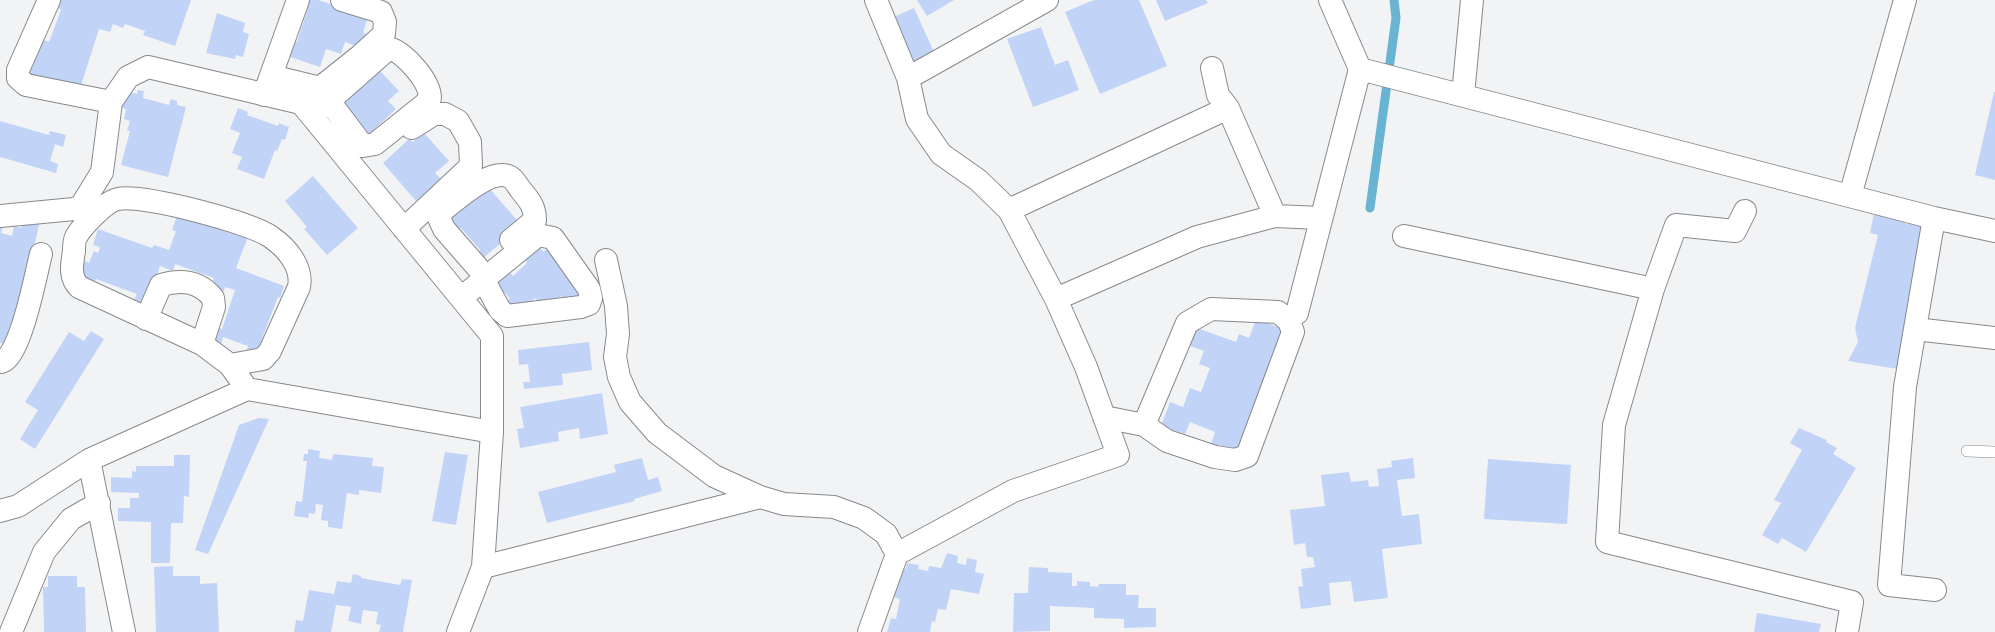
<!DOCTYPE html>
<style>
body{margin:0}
canvas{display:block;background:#f2f3f5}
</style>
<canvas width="1995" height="632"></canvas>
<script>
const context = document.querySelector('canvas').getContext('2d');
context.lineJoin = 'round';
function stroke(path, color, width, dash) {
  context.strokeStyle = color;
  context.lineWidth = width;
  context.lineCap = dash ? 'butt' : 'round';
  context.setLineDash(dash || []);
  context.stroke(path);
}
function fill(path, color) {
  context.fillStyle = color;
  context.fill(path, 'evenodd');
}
stroke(new Path2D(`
 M 1370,208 L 1396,18 L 1394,0`), '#69b3d3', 9);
fill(new Path2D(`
 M 60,0 L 191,0 L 175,46 L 143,35 L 145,31 L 125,24 L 123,28 L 113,24 L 110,32 L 99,29 L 78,95 L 26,77 L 41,39 L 49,42 L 61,10 L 58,8 Z
 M 307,0 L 318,0 L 368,16 L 363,33 L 369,35 L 364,49 L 345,42 L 341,54 L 326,49 L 320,67 L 287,56 L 292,40 L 297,42 L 307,11 L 304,9 Z
 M 917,0 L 954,0 L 927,16 Z
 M 1094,0 L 1139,0 L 1167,66 L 1100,94 L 1065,12 Z
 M 1156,0 L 1206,0 L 1208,3 L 1165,21 Z
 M 914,8 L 935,54 L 911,65 L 889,19 Z
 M 217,13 L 245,23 L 243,32 L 249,34 L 243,57 L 236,55 L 235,59 L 206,53 Z
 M 1041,27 L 1055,65 L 1068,60 L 1079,90 L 1033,107 L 1007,39 Z
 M 380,71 L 399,91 L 388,101 L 396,109 L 363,140 L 336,107 L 359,83 L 363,87 Z
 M 138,90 L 144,91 L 143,98 L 169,105 L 171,99 L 177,101 L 177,105 L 186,107 L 168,177 L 121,165 L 130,131 L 127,131 L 130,121 L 124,119 L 126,109 L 122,108 L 127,91 L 137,94 Z
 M 1994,92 L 1995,92 L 1995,180 L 1975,175 Z
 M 238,108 L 248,112 L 247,115 L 278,126 L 279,123 L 289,127 L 285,140 L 282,139 L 277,151 L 275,150 L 264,179 L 237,169 L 242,157 L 232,153 L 240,133 L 230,129 Z
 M 0,121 L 49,135 L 50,131 L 66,135 L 63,147 L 55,144 L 50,161 L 58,164 L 56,173 L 0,157 Z
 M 424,133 L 449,161 L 435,173 L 441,179 L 416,201 L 383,163 L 409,139 L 413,142 Z
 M 313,176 L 358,228 L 327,255 L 304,229 L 307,227 L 285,201 Z
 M 488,187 L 517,220 L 503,231 L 508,237 L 482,259 L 477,253 L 480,250 L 461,228 L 458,231 L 446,218 Z
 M 1875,207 L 1905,212 L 1904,223 L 1927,227 L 1904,370 L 1848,361 L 1858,342 L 1855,328 L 1878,235 L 1870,233 Z
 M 178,213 L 231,234 L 232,231 L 248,237 L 236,268 L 284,286 L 280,298 L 278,297 L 261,341 L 266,343 L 261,356 L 247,350 L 248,346 L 223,337 L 221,344 L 211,341 L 216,327 L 222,329 L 235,290 L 225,287 L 224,291 L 211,286 L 214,278 L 175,264 L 173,271 L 160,266 L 146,305 L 134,300 L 137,294 L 96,279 L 93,286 L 78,281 L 85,261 L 89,263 L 94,251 L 98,253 L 100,247 L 93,245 L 98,229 L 152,248 L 154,245 L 169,250 L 176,231 L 172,230 Z
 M 23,217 L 40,221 L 11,345 L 0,343 L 0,221 L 4,222 L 1,233 L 12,236 L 14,226 L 21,228 Z
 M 551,245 L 584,295 L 570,306 L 561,296 L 552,303 L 549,299 L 542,306 L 535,298 L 515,314 L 506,303 L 510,299 L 505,292 L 500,296 L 492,286 L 509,271 L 513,276 L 527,263 L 525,260 L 540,247 L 543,252 Z
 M 1256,319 L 1283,329 L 1237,453 L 1211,444 L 1215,432 L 1190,422 L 1185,434 L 1161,426 L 1170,402 L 1183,407 L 1190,388 L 1201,392 L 1210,368 L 1199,364 L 1204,351 L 1190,346 L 1197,328 L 1236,342 L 1239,334 L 1249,338 Z
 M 91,331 L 104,339 L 35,449 L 20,439 L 38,410 L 25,402 L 69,332 L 84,341 Z
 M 589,342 L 592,370 L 562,374 L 563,385 L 524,389 L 523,382 L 530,382 L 528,364 L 519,365 L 518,350 Z
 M 602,393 L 608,434 L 580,439 L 579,428 L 558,432 L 559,441 L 520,448 L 517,429 L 524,428 L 520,407 Z
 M 259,418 L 269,419 L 208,554 L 195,550 L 239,425 Z
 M 1799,428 L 1827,440 L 1826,442 L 1837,448 L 1833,454 L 1856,468 L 1806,552 L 1782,538 L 1778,544 L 1762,535 L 1781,503 L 1774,500 L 1802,450 L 1790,443 Z
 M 308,449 L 320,451 L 319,458 L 332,460 L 333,454 L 373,458 L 372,466 L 384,467 L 381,493 L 359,490 L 359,495 L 347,493 L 342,529 L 328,527 L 328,521 L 321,520 L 323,505 L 316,504 L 315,514 L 309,513 L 308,518 L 294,516 L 296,501 L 302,502 L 307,461 L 303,461 L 304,454 L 308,454 Z
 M 445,452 L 468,455 L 456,525 L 432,521 Z
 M 174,455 L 190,455 L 189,497 L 184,496 L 183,523 L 171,523 L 170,563 L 151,563 L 151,522 L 118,521 L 118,508 L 130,508 L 130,498 L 139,498 L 139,493 L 111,492 L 111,477 L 132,478 L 132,471 L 136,472 L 136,466 L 174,466 Z
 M 642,458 L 648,480 L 658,477 L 662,491 L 634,499 L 635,501 L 547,523 L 538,492 L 616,472 L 614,465 Z
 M 1413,458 L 1415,478 L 1397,480 L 1402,516 L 1419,514 L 1422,544 L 1382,549 L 1388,598 L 1354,602 L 1351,581 L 1329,583 L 1331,605 L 1301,609 L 1298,587 L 1303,586 L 1301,569 L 1315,567 L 1313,557 L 1307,557 L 1305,543 L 1294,545 L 1290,510 L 1325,506 L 1321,475 L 1349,472 L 1351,482 L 1368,480 L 1369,487 L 1379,486 L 1377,469 L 1392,467 L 1391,461 Z
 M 1488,459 L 1571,465 L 1567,524 L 1484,519 Z
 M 947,553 L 958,556 L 957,563 L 966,565 L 967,558 L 977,560 L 975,572 L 984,574 L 979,594 L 951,589 L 946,610 L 938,609 L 935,622 L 932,621 L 930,632 L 887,632 L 891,618 L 896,619 L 900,599 L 893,597 L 902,568 L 906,569 L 907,563 L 919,565 L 918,569 L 928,571 L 929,566 L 941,568 Z
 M 173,566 L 173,576 L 200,576 L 200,584 L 217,583 L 219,632 L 156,632 L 154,567 Z
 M 1029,567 L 1048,568 L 1048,572 L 1072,573 L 1072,586 L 1077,586 L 1077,581 L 1090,582 L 1090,586 L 1098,587 L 1099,584 L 1126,584 L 1126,595 L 1139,595 L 1138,608 L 1156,608 L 1156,627 L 1124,628 L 1124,619 L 1094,618 L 1094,608 L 1050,606 L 1050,631 L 1013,632 L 1014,593 L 1028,593 Z
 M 353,574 L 361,576 L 361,578 L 400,585 L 402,579 L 412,580 L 403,632 L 379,632 L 381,625 L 376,624 L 378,612 L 363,610 L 361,624 L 348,621 L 351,607 L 336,605 L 331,632 L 294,632 L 296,620 L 303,621 L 309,590 L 334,594 L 337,581 L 351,583 Z
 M 48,576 L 77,576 L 77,587 L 85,587 L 86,632 L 44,632 L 43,587 L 48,587 Z
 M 1757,613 L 1821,624 L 1819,632 L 1754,632 Z`), '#c1d4f7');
const lane = new Path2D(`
 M 1967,451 L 1995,452`);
const street = new Path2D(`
 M 49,0 L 18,70 L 18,78 L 26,85 L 111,102
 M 1212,68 L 1218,95 L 1228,108 L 1275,216
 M 1360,69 L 1934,218 L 1995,231
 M 271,76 L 320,88
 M 908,78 L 1047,0
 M 264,95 L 298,0
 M 1463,95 L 1472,0
 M 301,103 L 360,56 L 384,34 L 385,22 L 381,12 L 342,0
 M 312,116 L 389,48 C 405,53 430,81 430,98 L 425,104 L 375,144 L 363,146 L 329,101
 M 1850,196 L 1905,0
 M 1009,210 L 1228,108
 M 0,216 L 74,209 L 81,206 L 102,172 L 111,102 L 128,77 L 148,67 L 301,103 L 492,336 L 492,432 L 483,567 L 458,632
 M 1934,218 L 1905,387 L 1889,585 L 1935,590
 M 404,229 L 471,166 L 470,142 L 458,121 L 445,114 L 434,114 L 412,128
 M 1404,236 L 1653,289 L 1676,225 L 1735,231 L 1745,211
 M 606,260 L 616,306 L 618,334 L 615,357 L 619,377 L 630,402 L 657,433 L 714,476 L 760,497 L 784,504 L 834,507 L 864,518 L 886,534 L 897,554
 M 478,268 L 444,229 L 439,218 L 443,210 C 458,199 491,167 510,177 C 514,179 518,186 520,189 C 529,200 535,206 535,220 L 511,240
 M 1653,289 L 1614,425 L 1607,542 L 1852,602 L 1847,632
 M 461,298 L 538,235 L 553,238 L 589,289 L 591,298 L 589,304 L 581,307 L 507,316 L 500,310 L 483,279
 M 1056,299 L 1197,237 L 1275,216 L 1321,218
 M 1297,313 L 1360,69 L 1330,0
 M 146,319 L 161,285 C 182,279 199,281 213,298 L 214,307 L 202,344
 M 1915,329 L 1995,338
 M 0,362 C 20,361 36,273 41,254
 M 230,365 L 263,359 L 270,351 L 299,287 C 303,267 287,248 271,237 C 249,222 143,194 118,199 C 106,201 82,226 76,237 C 74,241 74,246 74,251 C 72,264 69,277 79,287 L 202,344 L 230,365 L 247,389
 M 1104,417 L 1144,425 L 1167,441 L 1215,457 L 1235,460 L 1247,456 L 1293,332 L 1289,321 L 1278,312 L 1211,309 L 1187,323 L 1144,425
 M 0,511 L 18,506 L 89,460
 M 483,567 L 760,497
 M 11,632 L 44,552 L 71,519 L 99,503
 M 124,632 L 89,460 L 247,389 L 492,432
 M 869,632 L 897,554 L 1013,491 L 1118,455 L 1086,367 L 1056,299 L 1009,210 L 978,180 L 941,154 L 917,119 L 908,78 L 876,0`);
stroke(lane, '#88898b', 12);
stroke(street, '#88898b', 24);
stroke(lane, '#fff', 11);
stroke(street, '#fff', 22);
</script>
